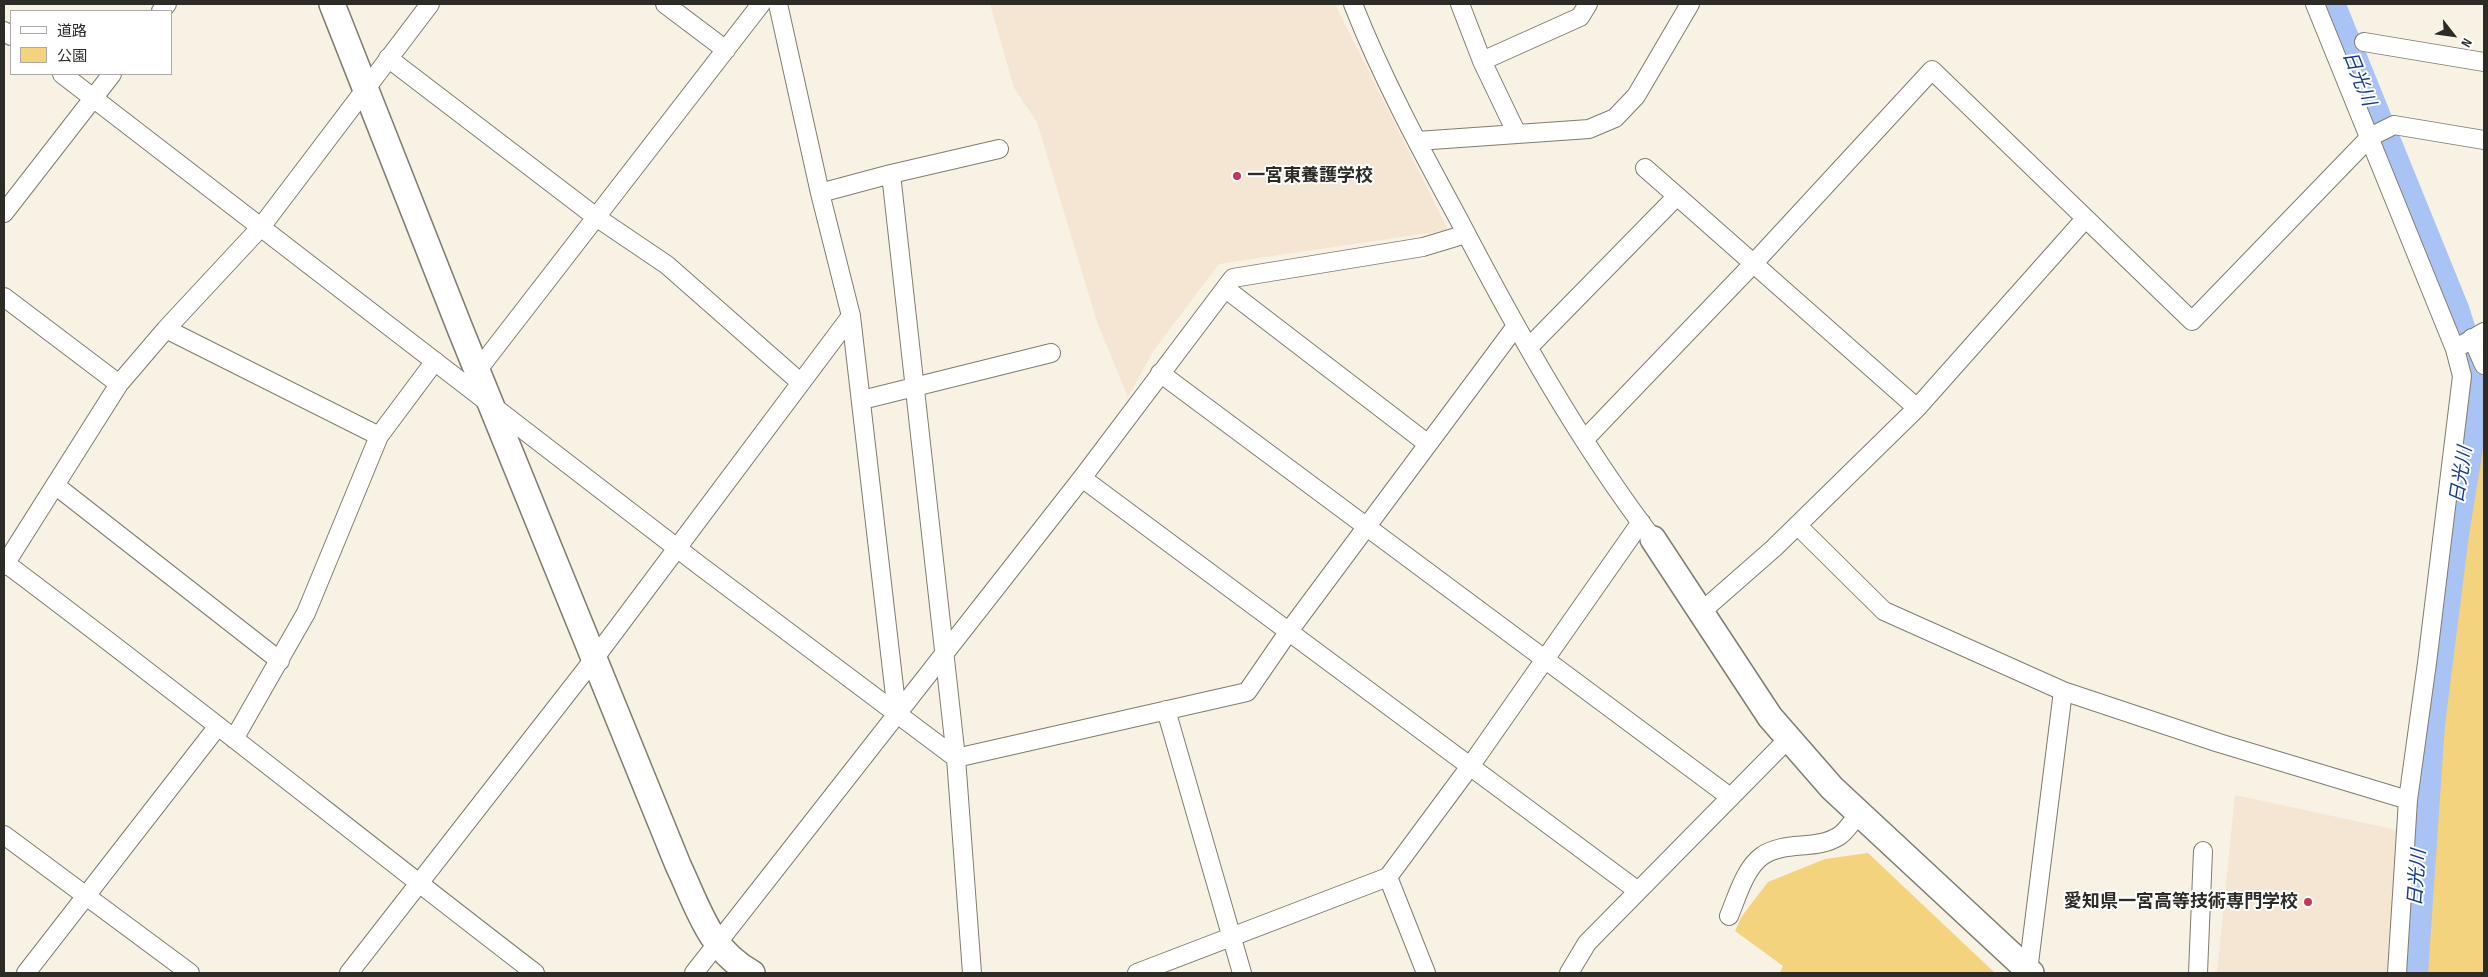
<!DOCTYPE html>
<meta charset="utf-8">
<style>
body{margin:0}
#map{position:relative;width:2488px;height:977px;overflow:hidden;background:#f7f2e3;font-family:"Sofia Sans Condensed","Noto Sans JP",sans-serif}
canvas{display:block}
.frame{position:absolute;inset:0;border:5px solid #2d2b26;pointer-events:none}
.legend{position:absolute;left:10px;top:10px;width:162px;height:65px;box-sizing:border-box;background:#fff;border:1px solid #abaaa8;margin:0;padding:6px 9px;list-style:none;font-size:15px;color:#2d2b26}
.legend li{display:flex;align-items:center;gap:10px;height:25px}
.legend b{width:25px;border:1px solid #abaaa8}
.north{position:absolute;left:2428px;top:10px;width:50px;height:50px;-webkit-text-stroke:4px #fff;paint-order:stroke;rotate:120deg;font-size:14px;font-weight:700;line-height:20px;text-align:center;color:#2d2b26}
.north::after{content:'';display:block;margin:auto;width:18px;height:22px;background:#2d2b26;clip-path:polygon(50% 0,100% 100%,50% 72%,0 100%)}
</style>
<div id="map">
<canvas width="2488" height="977"></canvas>
<div class="frame"></div>
<ul class="legend">
<li><b style="height:6px;background:#fff"></b>道路</li>
<li><b style="height:14px;background:#f3d37d"></b>公園</li>
</ul>
<div class="north">N</div>
</div>
<script>
const context = document.querySelector('canvas').getContext('2d');
context.lineJoin = 'round';
function fill(path, color) {
  context.fillStyle = color;
  context.fill(path, 'evenodd');
}
function stroke(path, color, width, dash) {
  context.strokeStyle = color;
  context.lineWidth = width;
  context.lineCap = dash ? 'butt' : 'round';
  context.setLineDash(dash || []);
  context.stroke(path);
}
function label(font, color, halo, rows, align = 'center') {
  context.font = font + ' "Sofia Sans Condensed","Noto Sans JP",sans-serif';
  context.lineWidth = 4;
  context.setLineDash([]);
  context.textBaseline = 'middle';
  context.strokeStyle = halo;
  context.fillStyle = color;
  for (const [text, x, y, turn = 0] of rows) {
    context.save();
    context.translate(x, y);
    context.rotate((+turn || 0) * Math.PI / 180);
    context.textAlign = isNaN(turn) ? turn : align;
    if (halo) context.strokeText(text, 0, 0);
    context.fillText(text, 0, 0);
    context.restore();
  }
}
fill(new Path2D(`
 M 990,4 L 1335,4 L 1448,230 L 1219,264 L 1154,350 L 1128,397 L 1097,322 L 1037,122 L 1014,88 Z
 M 2235,795 L 2397,830 L 2388,973 L 2217,973 Z`), '#f4e6d2');
fill(new Path2D(`
 M 2482,395 L 2484,396 L 2484,973 L 2414,973 L 2420,841 L 2440,638 Z
 M 1868,853 L 1995,973 L 1780,973 L 1783,966 L 1735,931 L 1742,916 L 1768,882 L 1825,859 Z`), '#f3d37d');
stroke(new Path2D(`
 M 2328,4 L 2453,312 L 2476,386 L 2452,534 L 2428,724 L 2411,973`), '#a9c3f4', 34);
const street = new Path2D(`
 M 665,4 L 726,50
 M 778,4 L 820,193 L 851,316 L 897,713
 M 1353,4 C 1382,78 1420,148 1458,218 C 1516,329 1577,439 1653,539
 M 1460,4 L 1482,61 L 1517,134
 M 2315,4 L 2455,349 L 2462,376 L 2427,663 L 2408,800 L 2397,973
 M 161,11 L 167,4
 M 4,31 L 11,36
 M 2364,42 L 2484,62
 M 388,58 L 596,217 L 667,265 L 801,383
 M 1482,61 L 1580,17 L 1588,4
 M 62,74 L 699,565 L 956,758 L 1247,692 L 1289,631 L 1516,326
 M 1417,141 L 1589,129 L 1615,118 L 1636,96 L 1690,4
 M 1645,168 L 1677,196
 M 891,174 L 956,758 L 972,973
 M 820,193 L 891,174 L 999,149
 M 4,213 L 112,74
 M 1226,289 L 1428,444
 M 4,297 L 119,384
 M 166,329 L 379,436
 M 2472,338 L 2484,365
 M 1529,347 L 1677,196 L 1917,408
 M 2455,349 L 2484,332
 M 477,371 L 761,4
 M 1160,373 L 1730,797
 M 862,400 L 1051,353
 M 1584,440 L 1753,264 L 1932,70 L 2192,321 L 2370,137 L 2394,125 L 2484,140
 M 1082,478 L 1638,891
 M 55,485 L 280,661
 M 1797,525 L 1884,611 L 2063,691 L 2219,743 L 2408,800
 M 4,562 C 183,696 358,837 535,973
 M 4,566 L 119,384 L 166,329 L 261,227 L 430,4
 M 1701,612 L 1774,548 L 1917,408 L 2085,219
 M 1166,710 L 1242,973
 M 234,739 L 306,613 L 379,436 L 435,361
 M 4,835 L 190,973
 M 1729,916 C 1737,897 1745,868 1762,856 C 1785,840 1816,851 1839,836 C 1847,831 1853,820 1859,813
 M 2028,971 L 2063,691
 M 26,973 L 218,726
 M 349,973 L 594,659 L 851,316
 M 694,973 L 1082,478 L 1233,278 L 1423,247 L 1466,234
 M 1137,973 L 1388,877
 M 1426,973 L 1388,877 L 1471,765 L 1641,522
 M 1569,973 L 1587,943 L 1789,738
 M 2198,973 L 2203,851`);
const secondary = new Path2D(`
 M 332,4 L 461,331 L 678,865 C 698,907 709,950 752,973
 M 1653,539 L 1770,717 L 1832,788 L 2031,973`);
stroke(street, '#817c6f', 20);
stroke(secondary, '#817c6f', 28);
stroke(street, '#fff', 18);
stroke(secondary, '#fff', 25);
for (const [x, y, r, color] of [
 [1237,176,5,"#c6375a"],
 [2308,902,5,"#c6375a"]
]) {
  const dot = new Path2D();
  dot.arc(x, y, r, 0, 2 * Math.PI);
  context.fillStyle = color;
  context.fill(dot);
  stroke(dot, '#fff', 2);
}
label('bold 18px', '#2d2b26', '#fff', [
 ["一宮東養護学校",1247,176],
 ["愛知県一宮高等技術専門学校",2298,902,"right"]
], 'left');
label('italic 19px', '#123a95', '#fff', [
 ["日光川",2358,79,68],
 ["日光川",2462,475,-81],
 ["日光川",2418,878,-86]
]);
</script>
